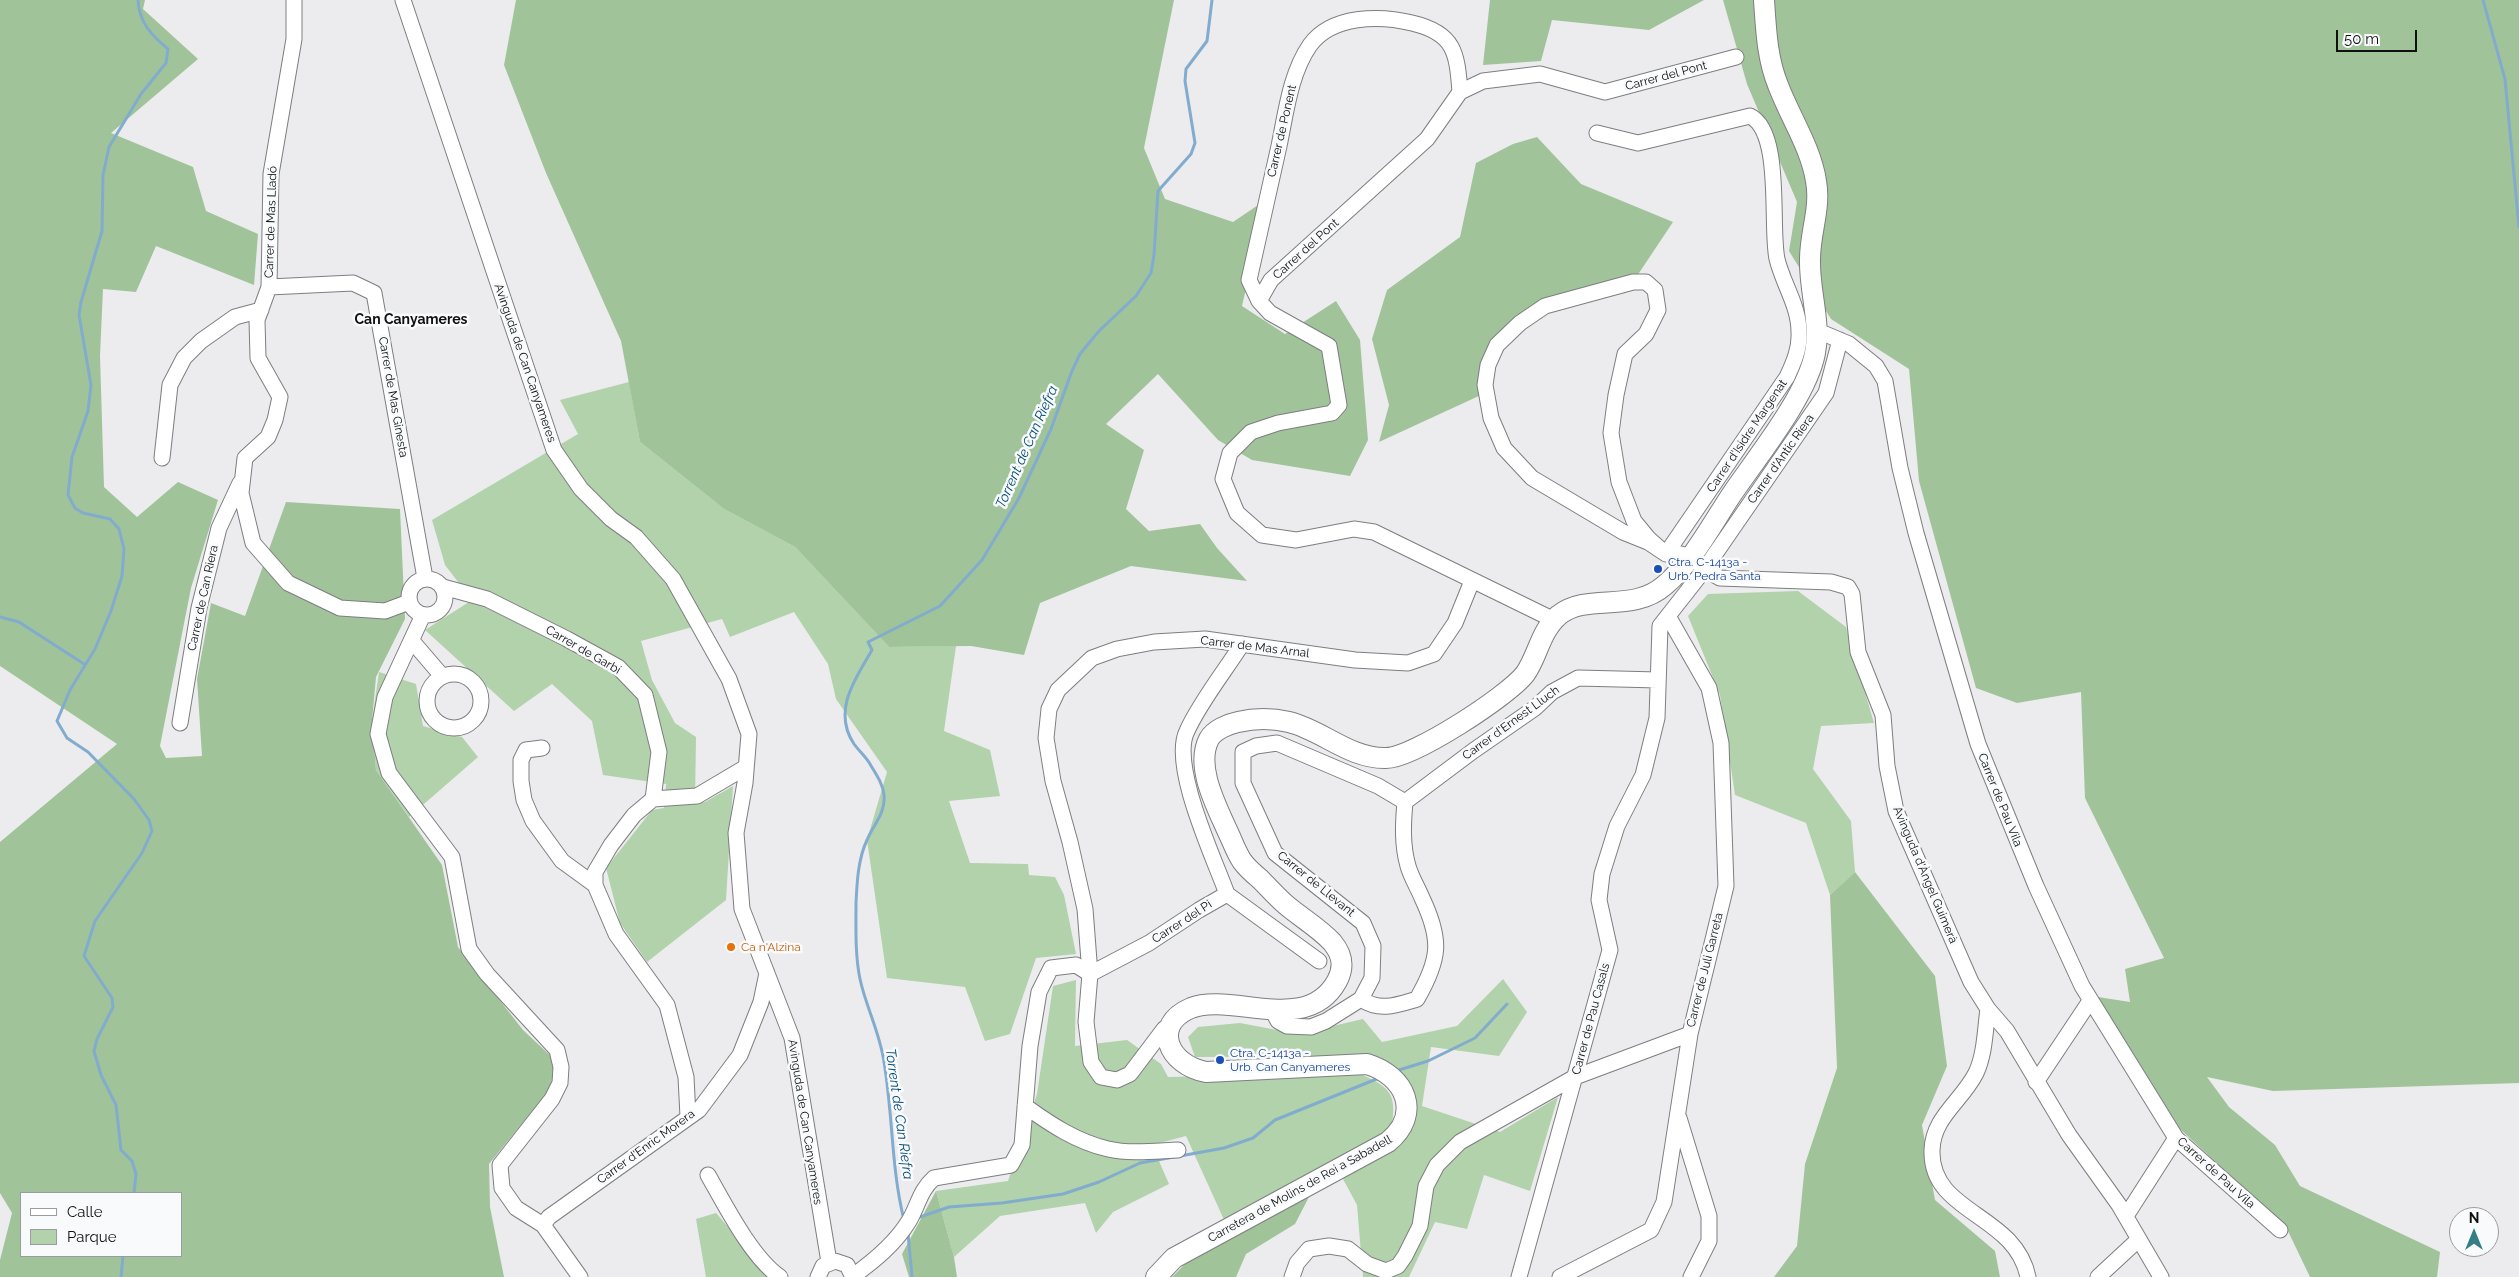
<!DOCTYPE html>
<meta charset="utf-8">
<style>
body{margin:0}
#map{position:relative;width:2519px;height:1277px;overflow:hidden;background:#ececef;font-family:Raleway,sans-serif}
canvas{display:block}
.legend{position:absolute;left:20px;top:1192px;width:162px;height:65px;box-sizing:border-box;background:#f9fafc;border:1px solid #9c9c9e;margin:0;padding:6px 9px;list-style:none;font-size:15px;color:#101010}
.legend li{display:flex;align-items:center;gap:10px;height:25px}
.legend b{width:25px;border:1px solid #9c9c9e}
.north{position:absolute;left:2449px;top:1207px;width:50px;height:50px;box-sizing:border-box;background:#f9fafc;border:1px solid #9c9c9e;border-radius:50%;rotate:0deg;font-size:14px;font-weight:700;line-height:20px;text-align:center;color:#101010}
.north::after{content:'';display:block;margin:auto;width:18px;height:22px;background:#367e86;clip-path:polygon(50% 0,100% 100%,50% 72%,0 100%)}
.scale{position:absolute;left:2336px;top:30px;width:81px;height:22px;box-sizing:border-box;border:2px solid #101010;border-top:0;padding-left:6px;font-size:15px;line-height:18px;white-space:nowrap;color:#101010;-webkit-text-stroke:4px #f9fafc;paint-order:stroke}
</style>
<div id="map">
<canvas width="2519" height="1277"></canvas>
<ul class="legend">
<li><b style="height:6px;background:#fff"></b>Calle</li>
<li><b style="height:14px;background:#b1d2aa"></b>Parque</li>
</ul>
<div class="north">N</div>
<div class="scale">50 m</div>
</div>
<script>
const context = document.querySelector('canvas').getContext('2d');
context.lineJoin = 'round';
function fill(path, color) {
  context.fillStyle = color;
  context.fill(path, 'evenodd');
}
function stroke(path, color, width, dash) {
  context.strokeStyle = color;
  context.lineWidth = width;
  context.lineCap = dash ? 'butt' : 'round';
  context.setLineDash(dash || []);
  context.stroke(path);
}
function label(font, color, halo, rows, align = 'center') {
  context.font = font + ' Raleway,sans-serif';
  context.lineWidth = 5;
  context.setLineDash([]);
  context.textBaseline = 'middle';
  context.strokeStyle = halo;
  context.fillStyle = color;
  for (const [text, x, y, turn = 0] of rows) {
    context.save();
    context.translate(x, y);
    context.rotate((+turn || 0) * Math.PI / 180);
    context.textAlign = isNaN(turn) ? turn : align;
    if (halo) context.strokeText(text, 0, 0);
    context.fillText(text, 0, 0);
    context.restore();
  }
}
fill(new Path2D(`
 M 629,382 L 640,442 L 724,509 L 795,547 L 889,647 L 956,646 L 944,731 L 990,750 L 1000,796 L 949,801 L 970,863 L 1028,864 L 1029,875 L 1055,877 L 1064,895 L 1076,954 L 1036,958 L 1010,1034 L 985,1041 L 965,987 L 887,978 L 867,840 L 887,772 L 836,699 L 828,664 L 794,612 L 730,637 L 722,619 L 641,641 L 652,680 L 675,723 L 696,737 L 695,803 L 705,802 L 733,786 L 726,900 L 647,962 L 620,923 L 606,868 L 652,810 L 664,808 L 666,784 L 603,775 L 592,721 L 552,684 L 514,711 L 425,630 L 472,600 L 445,565 L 432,520 L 578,434 L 560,400 Z
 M 1798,591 L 1846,627 L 1874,723 L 1821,726 L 1813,769 L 1851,821 L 1855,872 L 1830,895 L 1806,823 L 1735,795 L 1720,695 L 1688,616 L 1708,594 Z
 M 379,672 L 416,684 L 423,726 L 462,737 L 478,757 L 409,817 L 376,770 L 372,721 Z
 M 1503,979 L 1527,1012 L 1499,1056 L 1431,1047 L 1422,1106 L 1500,1132 L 1558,1097 L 1530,1191 L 1484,1175 L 1467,1229 L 1435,1222 L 1409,1277 L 1363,1277 L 1357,1205 L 1343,1179 L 1410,1131 L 1405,1092 L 1367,1056 L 1195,1057 L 1188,1037 L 1198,1027 L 1240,1023 L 1298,1034 L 1363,1019 L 1382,1042 L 1457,1026 Z
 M 1076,980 L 1075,1046 L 1127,1040 L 1161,1064 L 1168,1077 L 1356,1072 C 1390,1087 1398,1092 1391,1130 L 1225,1222 L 1186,1136 L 1152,1145 L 1169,1184 L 1113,1212 L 1096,1233 L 1085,1203 L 1000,1216 L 954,1257 L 936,1191 L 1008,1181 L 1037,1094 L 1053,986 Z
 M 716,1213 L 772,1277 L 706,1277 L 696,1219 Z`), '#b1d2aa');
fill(new Path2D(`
 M 0,0 L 145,0 L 143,9 L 198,59 L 111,133 L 193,167 L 206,211 L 258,234 L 254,285 L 156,246 L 136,292 L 103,289 L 100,356 L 104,487 L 137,517 L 178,482 L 218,500 L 191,588 L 160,746 L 166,758 L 202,756 L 197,679 L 211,603 L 245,616 L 286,502 L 400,509 L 405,619 L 376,677 L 372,721 L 376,770 L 442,865 L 458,947 L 523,1030 L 554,1059 L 551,1088 L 489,1164 L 490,1207 L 504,1277 L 0,1277 L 0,1260 L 12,1213 L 0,1193 L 0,842 L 117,744 L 0,666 ZM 21,1193 L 181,1193 L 181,1256 L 21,1256 Z
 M 516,0 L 1174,0 L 1144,148 L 1165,199 L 1233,222 L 1267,199 L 1242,306 L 1285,334 L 1336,301 L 1360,340 L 1368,440 L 1350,476 L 1252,460 L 1218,440 L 1158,374 L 1106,424 L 1144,450 L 1126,509 L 1149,531 L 1200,524 L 1217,548 L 1247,581 L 1131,566 L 1040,603 L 1024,655 L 971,646 L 889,647 L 795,547 L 724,509 L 640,442 L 621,341 L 546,173 L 504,65 Z
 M 1490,0 L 1704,0 L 1649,30 L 1552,20 L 1541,61 L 1483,65 Z
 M 1723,0 L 2519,0 L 2519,1083 L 2273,1091 L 2207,1077 L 2229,1107 L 2275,1145 L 2300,1186 L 2440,1252 L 2437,1277 L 2310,1277 L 2286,1227 L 2180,1129 L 2098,997 L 2130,1002 L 2125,969 L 2164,958 L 2085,798 L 2081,692 L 2017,703 L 1976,688 L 1919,481 L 1909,369 L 1831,319 L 1789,251 L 1797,202 L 1747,84 Z
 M 1537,137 L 1581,184 L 1673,222 L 1633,282 L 1545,306 L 1497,345 L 1481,395 L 1379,442 L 1389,405 L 1372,339 L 1387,290 L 1460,237 L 1476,163 L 1513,144 Z
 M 1855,872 L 1935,976 L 1947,1066 L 1922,1125 L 1935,1200 L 1995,1251 L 2000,1277 L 1774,1277 L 1797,1246 L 1805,1164 L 1837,1068 L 1830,895 Z
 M 936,1191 L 954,1257 L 957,1277 L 909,1277 L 902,1254 Z
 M 1310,1195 L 1295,1224 L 1246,1254 L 1236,1277 L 1172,1277 L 1187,1262 Z`), '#a1c39a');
stroke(new Path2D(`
 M 2483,0 L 2505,79 L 2519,227
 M 0,617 L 19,622 L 84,664
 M 1399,1070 L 1428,1061 L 1475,1038 L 1507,1004
 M 1180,1156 L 1224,1148 L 1253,1138 L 1275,1120 L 1379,1078
 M 134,1193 L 136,1174 L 132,1161 L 121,1150 L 116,1105 L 101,1075 L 94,1051 L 97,1039 L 113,1007 L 112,998 L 84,956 L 95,921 L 142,853 L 152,831 L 149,820 L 134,799 L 88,752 L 67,738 L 57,721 L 70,690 L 95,649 L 111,611 L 122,576 L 124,549 L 119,529 L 110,519 L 83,513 L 75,508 L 68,495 L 72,457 L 88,411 L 91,385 L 79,315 L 81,302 L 102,231 L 103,175 L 109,147 L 141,94 L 166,63 L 168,49 C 151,35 139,22 138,0
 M 917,1218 L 949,1207 L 1002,1203 L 1063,1194 L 1099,1182 L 1140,1163 L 1174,1157
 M 904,1220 C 891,1168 893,1115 884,1062 C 880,1033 866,1007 860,979 C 855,955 856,928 856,903 C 857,882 858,859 867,840 C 873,825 886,813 884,795 C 883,784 876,774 870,764 C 866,757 859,751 854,744 C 832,711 855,679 872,650 L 868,642 L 940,606 L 982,560 L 1019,498 L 1051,429 L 1072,371 L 1080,354 L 1099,331 L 1136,296 L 1151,273 L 1154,255 L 1158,191 L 1191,154 L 1195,143 L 1185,81 L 1186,69 L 1207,41 L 1212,0
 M 908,1233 L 912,1277
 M 121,1277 L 123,1256`), '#82acce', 3);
const minor = new Path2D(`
 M 294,0 L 294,39 L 271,174 L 269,287 L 257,320 L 258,358 L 280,397 L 275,420 L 268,437 L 245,458 L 241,493 L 253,543 L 288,583 L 340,608 L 385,611 L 409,602
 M 403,0 L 554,450 L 581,489 L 611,519 L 636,537 L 673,579 L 729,679 L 749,734 L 745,783 L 736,833 L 742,909 L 792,1038 L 829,1262
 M 1597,133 L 1638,143 L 1750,116 C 1783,132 1770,227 1777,259 C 1783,284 1799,306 1799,332 C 1800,348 1794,362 1787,377 L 1666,554
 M 1633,282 L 1646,282 L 1655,290 L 1658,310 L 1646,334 L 1625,354 L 1616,395 L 1611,433 L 1619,482 L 1634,521 L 1648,538 L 1666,554 L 1648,542 L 1623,532 L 1532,478 L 1504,448 L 1491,418 L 1485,385 L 1488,365 L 1497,345 L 1520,323 L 1545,306 Z
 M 269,287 L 353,283 L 374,293 L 425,578
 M 1259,301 L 1249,280 C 1259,235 1269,191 1279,146 C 1286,113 1290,74 1310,45 C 1332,15 1380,15 1412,23 C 1455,33 1457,53 1460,92
 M 1818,331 L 1849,344 L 1876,366 L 1885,381 L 1900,468 L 1916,533 L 1978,744 L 2036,886 L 2082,986 L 2176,1138 L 2280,1230
 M 162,458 L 170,385 L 184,358 L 201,341 L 235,317 L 261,310
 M 1666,554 C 1692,549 1697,567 1720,578 L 1831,582 L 1848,587 L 1852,594 L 1858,652 L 1883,715 L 1887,766 L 1896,811 L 1971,982 L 1988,1009 L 2007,1031 L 2069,1135 L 2119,1205 L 2161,1277
 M409 597a18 18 0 1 1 36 0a18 18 0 1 1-36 0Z
 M 443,587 L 487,599 L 567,639 L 618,667 L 645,695 L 659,752 L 653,799
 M 423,615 L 385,697 L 378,734 L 389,773 L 452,857 L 469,949 L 487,974 L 557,1050 L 561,1067 L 560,1083 L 552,1099 L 500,1165 L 502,1188 L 516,1208 L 543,1225 L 580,1277
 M 1554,620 L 1374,532 L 1354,529 L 1296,540 L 1262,535 L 1237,513 L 1223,479 L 1230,453 L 1251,432 L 1278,423 L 1332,413 L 1339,405 L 1329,346 L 1270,313 L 1259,301 L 1271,280 L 1427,139 L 1460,92 L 1483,81 L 1540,74 L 1605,92 L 1736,57
 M 412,641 L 442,676
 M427 701a27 27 0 1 1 54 0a27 27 0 1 1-54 0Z
 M 180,723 L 199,608 L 219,528 L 240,483
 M 542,748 L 526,750 L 521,760 L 521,781 L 524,800 L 533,821 L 562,861 L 595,885 L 616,934 L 667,1005 L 686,1077 L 688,1117
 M 1405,802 L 1473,751 L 1535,708 L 1552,692 L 1578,678 L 1658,680
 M 595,885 L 595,872 L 611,845 L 634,815 L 653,799 L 697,796 L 746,767
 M 1227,894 C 1214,858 1170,765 1187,731 C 1200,702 1225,671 1242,644
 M 1319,961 L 1227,894 L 1199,910 L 1149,943 L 1090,974 L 1085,909 L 1070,842 L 1053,781 L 1046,738 L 1049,709 L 1058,690 L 1092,658 L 1117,649 L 1154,642 L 1205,639 L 1355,660 L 1408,663 L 1434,654 L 1455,623 L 1472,581
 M 1361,999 C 1380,1012 1397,1005 1417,999 C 1440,959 1442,940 1422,898 C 1418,888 1411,877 1408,866 C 1402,845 1403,824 1405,802
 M 1988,1009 C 1985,1030 1985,1054 1976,1073 C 1962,1101 1933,1117 1932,1150 C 1930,1214 2015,1213 2028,1277
 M 1272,1010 L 1278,1021 L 1287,1026 L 1311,1027 L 1326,1021 L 1361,999 L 1372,978 L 1373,946 L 1363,923 L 1275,853 L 1243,783 L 1243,752 L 1256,746 L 1277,743 L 1378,786 L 1405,802
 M 2036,1082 L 2090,1001
 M 1025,1106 C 1050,1124 1077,1142 1108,1149 C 1130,1154 1155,1151 1178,1150
 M 1679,1118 L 1709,1216 L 1709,1241 L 1691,1277
 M 708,1175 C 725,1205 752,1258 780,1277
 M 2126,1216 L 2176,1138
 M 543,1225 L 549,1217 L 699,1110 L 740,1055 L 761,1002 L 767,973
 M 853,1276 C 874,1261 895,1244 909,1221 C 918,1206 920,1190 934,1178 L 1011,1165 L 1022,1145 L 1030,1046 L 1039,992 L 1051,968 L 1076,965 L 1090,974 L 1086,1022 L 1091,1062 L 1101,1077 L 1117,1080 L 1130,1074 L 1164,1029 L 1171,1025
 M 818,1277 L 823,1266 L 835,1261 L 847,1265 L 853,1277
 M 1292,1277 L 1297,1263 L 1309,1249 L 1329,1246 L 1348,1249 L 1367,1264 L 1386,1271 L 1398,1266 L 1405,1256 L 1420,1226 L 1426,1186 L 1437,1165 L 1460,1142 L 1575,1077 L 1690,1034
 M 1519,1277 L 1610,950 L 1599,900 L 1602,874 L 1617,826 L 1643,775 L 1657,718 L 1660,626 L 1704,570 L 1826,393 L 1840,340
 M 1560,1277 L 1651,1230 L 1664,1202 L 1690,1034 L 1726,886 L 1721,743 L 1709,688 L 1668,616
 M 2098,1277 L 2139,1239`);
const major = new Path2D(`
 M 1156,1277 L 1174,1258 L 1388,1142 C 1422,1114 1406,1076 1367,1064 L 1206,1072 C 1168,1065 1151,1025 1191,1008 C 1232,992 1307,1036 1337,981 C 1345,966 1342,954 1332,942 C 1318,927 1300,917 1285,904 C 1276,896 1268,887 1260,879 C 1254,874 1247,868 1242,861 C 1236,852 1232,840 1227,830 C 1216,805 1195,766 1209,739 C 1214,730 1228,724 1238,722 C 1255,718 1272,718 1289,722 C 1322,730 1350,759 1386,758 C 1413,758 1508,696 1525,674 C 1538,656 1540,631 1559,615 C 1588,592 1632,614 1665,585 C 1693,561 1712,524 1732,494 C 1757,457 1807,396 1815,353 C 1821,321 1809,291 1810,259 C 1810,232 1821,208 1816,181 C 1811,148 1790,117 1778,85 C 1767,58 1766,29 1764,0`);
stroke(minor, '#7d7e80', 17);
stroke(major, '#7d7e80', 22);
stroke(minor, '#fff', 15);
stroke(major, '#fff', 20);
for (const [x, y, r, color] of [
 [1658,569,5,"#1a4fb4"],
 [731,947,5,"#e8710a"],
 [1220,1060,5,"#1a4fb4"]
]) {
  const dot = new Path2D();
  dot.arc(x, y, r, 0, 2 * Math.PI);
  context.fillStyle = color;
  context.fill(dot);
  stroke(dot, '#f9fafc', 2);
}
label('12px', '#101010', '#f9fafc', [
 ["Carrer del Pont",1666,76,-15],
 ["Carrer de Ponent",1282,131,-77],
 ["Carrer de Mas Lladó",271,222,-88],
 ["Carrer del Pont",1306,249,-42],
 ["Avinguda de Can Canyameres",525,363,71],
 ["Carrer de Mas Ginesta",393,397,80],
 ["Carrer d'Isidre Margenat",1747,436,-56],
 ["Carrer d'Antic Riera",1781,459,-55],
 ["Carrer de Can Riera",203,598,-78],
 ["Carrer de Mas Arnal",1255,647,7],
 ["Carrer de Garbí",583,650,30],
 ["Carrer d'Ernest Lluch",1511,723,-36],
 ["Carrer de Pau Vila",2000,800,68],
 ["Avinguda d'Àngel Guimerà",1925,875,67],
 ["Carrer de Llevant",1316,884,39],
 ["Carrer del Pi",1182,922,-33],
 ["Carrer de Juli Garreta",1705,970,-76],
 ["Carrer de Pau Casals",1591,1019,-75],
 ["Avinguda de Can Canyameres",805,1122,81],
 ["Carrer d'Enric Morera",646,1147,-36],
 ["Carrer de Pau Vila",2216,1173,42],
 ["Carretera de Molins de Rei a Sabadell",1300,1189,-29]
]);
label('12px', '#164399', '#f9fafc', [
 ["Ctra. C-1413a -",1668,562],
 ["Urb. Pedra Santa",1668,576],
 ["Ctra. C-1413a -",1230,1053],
 ["Urb. Can Canyameres",1230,1067]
], 'left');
label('12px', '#c56008', '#f9fafc', [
 ["Ca n'Alzina",741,947]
], 'left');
label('bold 14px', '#101010', '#f9fafc', [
 ["Can Canyameres",411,320]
]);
label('italic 14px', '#004b76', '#f9fafc', [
 ["Torrent de Can Riefra",1027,447,-66],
 ["Torrent de Can Riefra",899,1114,82]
]);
</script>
